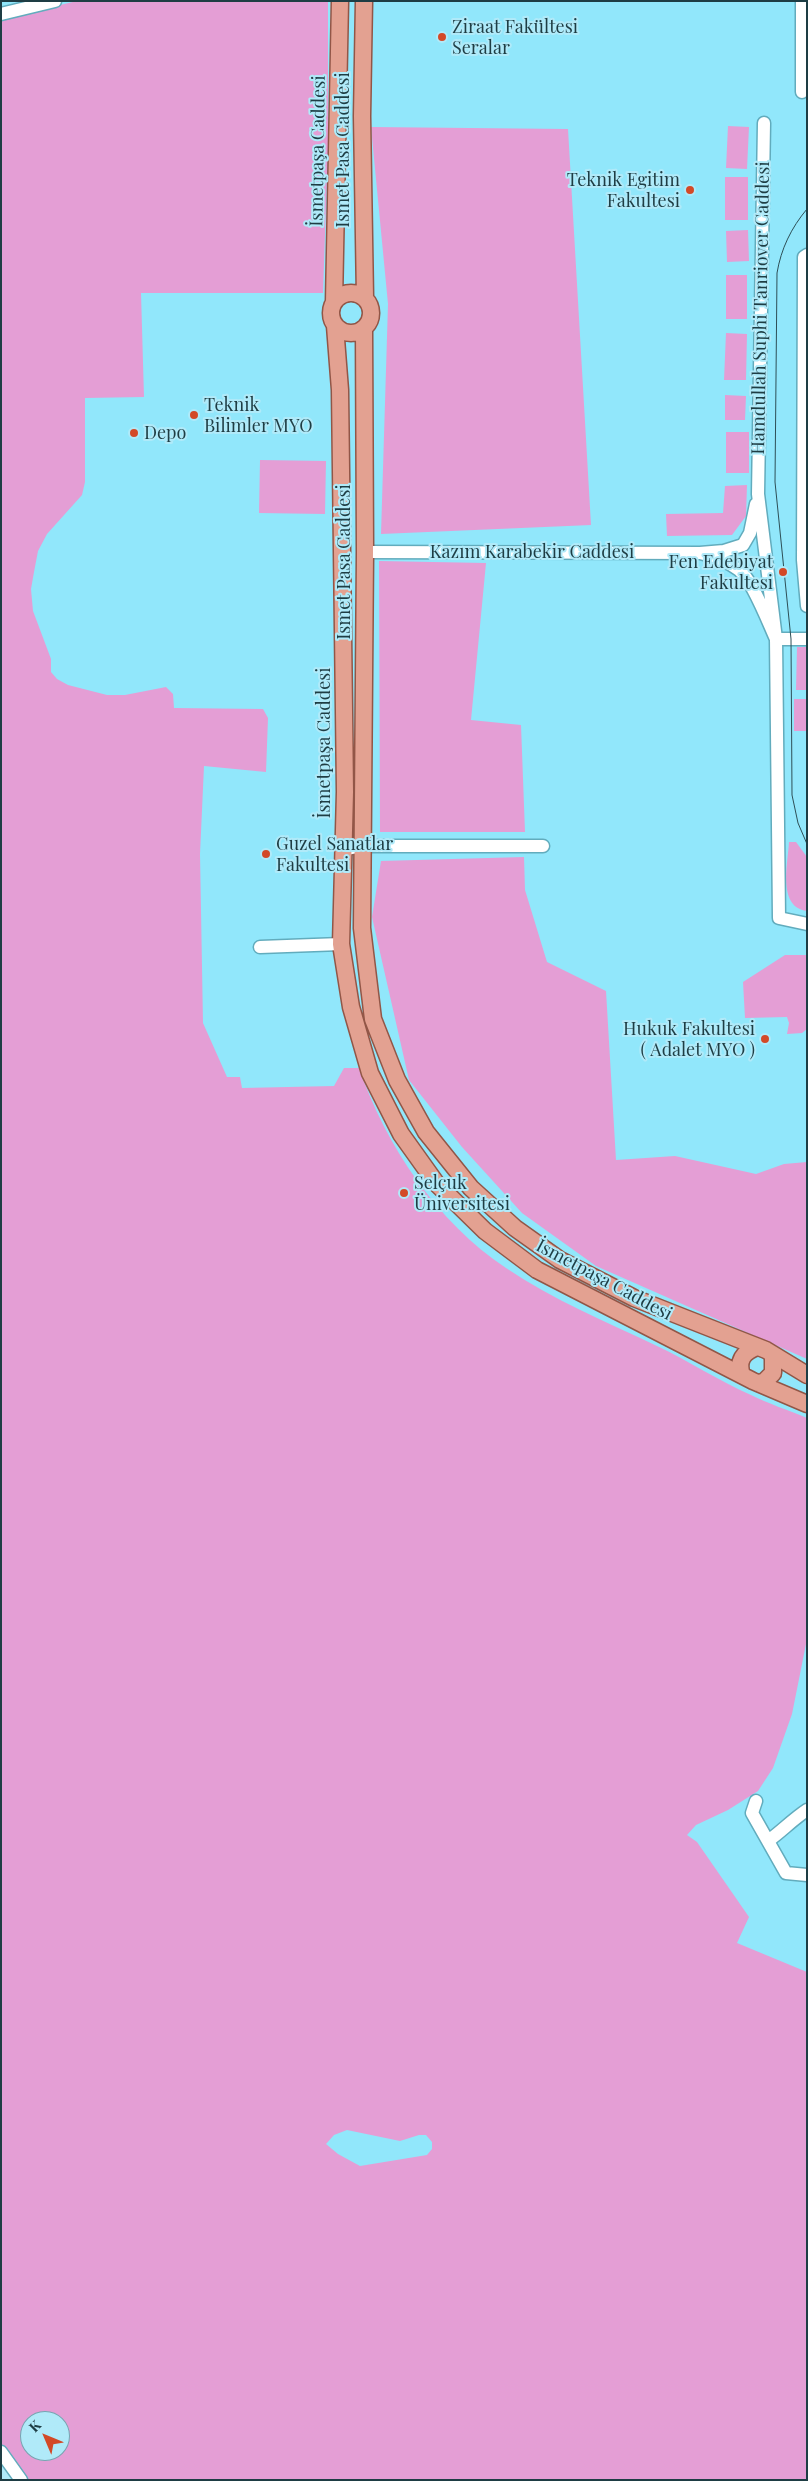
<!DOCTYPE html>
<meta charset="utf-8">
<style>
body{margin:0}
#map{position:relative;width:808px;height:2481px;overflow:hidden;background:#b0eaf9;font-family:"Playfair Display",serif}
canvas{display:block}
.frame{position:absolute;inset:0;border:2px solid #1e3d44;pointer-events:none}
.north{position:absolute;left:20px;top:2411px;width:50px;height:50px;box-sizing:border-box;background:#b0eaf9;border:1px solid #76a5b1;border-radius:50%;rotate:315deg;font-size:14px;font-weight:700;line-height:20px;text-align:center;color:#1e3d44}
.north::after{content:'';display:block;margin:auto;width:18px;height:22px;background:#d34927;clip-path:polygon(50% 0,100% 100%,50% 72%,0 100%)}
</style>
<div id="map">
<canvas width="808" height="2481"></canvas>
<div class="frame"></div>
<div class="north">K</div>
</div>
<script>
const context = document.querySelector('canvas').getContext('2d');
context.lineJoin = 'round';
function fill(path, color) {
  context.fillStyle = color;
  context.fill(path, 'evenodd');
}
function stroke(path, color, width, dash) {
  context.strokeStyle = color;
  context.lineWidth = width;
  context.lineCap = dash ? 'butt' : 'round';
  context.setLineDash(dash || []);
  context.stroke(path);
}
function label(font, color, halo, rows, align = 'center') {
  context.font = font + ' "Playfair Display",serif';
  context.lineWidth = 4;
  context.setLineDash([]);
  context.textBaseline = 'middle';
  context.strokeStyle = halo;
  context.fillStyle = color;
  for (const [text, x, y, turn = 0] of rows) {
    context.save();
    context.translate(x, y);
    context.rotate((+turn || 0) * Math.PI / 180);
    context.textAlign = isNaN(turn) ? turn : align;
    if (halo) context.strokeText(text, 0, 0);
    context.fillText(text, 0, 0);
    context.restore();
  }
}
fill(new Path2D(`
 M 1,1 L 807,1 L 807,2480 L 60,2451 L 60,2421 L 30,2421 L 1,2384 Z`), '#91e7fb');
fill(new Path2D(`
 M 77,1 L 328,1 L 328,147 L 323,293 L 141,293 L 144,397 L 85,398 L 85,482 L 82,495 L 47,534 L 38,551 L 34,572 L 31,589 L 33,611 L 51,659 L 51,672 L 57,679 L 68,685 L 107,695 L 125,695 L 166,687 L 173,694 L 174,708 L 263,709 L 268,718 L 266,772 L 204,766 L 200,854 L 203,1023 L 227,1077 L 240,1077 L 242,1088 L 334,1086 L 344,1068 L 359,1068 C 386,1146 437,1222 506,1268 C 553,1300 607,1322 657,1346 C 689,1361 719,1381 751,1395 C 769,1404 788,1410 807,1418 L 807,1639 L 792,1714 L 773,1768 L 758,1791 L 728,1810 L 696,1825 L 687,1835 L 697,1842 L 749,1917 L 737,1943 L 807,1972 L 807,2480 L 25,2480 L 1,2445 L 1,19 ZM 347,2130 L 400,2141 L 419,2135 L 426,2135 L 432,2142 L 432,2149 L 427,2155 L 360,2166 L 338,2154 L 326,2144 L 334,2135 ZM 30,2421 L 60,2421 L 60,2451 L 30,2451 Z
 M 728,126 L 749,127 L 747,169 L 726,168 Z
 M 371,127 L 568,129 L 591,525 L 381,534 L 388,304 Z
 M 725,177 L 748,177 L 748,220 L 725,220 Z
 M 748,230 L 749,261 L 727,262 L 726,231 Z
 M 726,275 L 747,275 L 747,319 L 726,319 Z
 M 726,333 L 747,334 L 746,380 L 724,380 Z
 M 725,395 L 746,396 L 745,420 L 725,420 Z
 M 726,432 L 749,432 L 749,473 L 726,473 Z
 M 260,460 L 326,461 L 325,514 L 259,513 Z
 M 747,485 L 746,516 L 732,535 L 667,536 L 666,514 L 723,513 L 725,486 Z
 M 379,561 L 486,563 L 471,720 L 521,725 L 525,832 L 380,832 Z
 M 797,647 L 807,647 L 807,690 L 796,690 Z
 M 794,699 L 807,699 L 807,731 L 794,731 Z
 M 789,842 L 796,842 L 807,857 L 807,911 C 777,907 788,863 789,842 Z
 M 524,857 L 525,890 L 547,962 L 606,991 L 616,1160 L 675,1156 L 756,1174 L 784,1164 L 807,1162 L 807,1359 L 596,1266 L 522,1213 L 462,1147 L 409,1080 L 372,917 L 381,861 Z
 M 785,955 L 807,955 L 807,1029 L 802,1033 L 787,1034 L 789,1023 L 787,1017 L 745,1018 L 743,982 Z`), '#e49ed5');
const minor = new Path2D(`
 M 802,1 L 802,92
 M 1,14 L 55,1
 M 807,255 L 804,257 L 803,560 L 807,606
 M 365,552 L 700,553 L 724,551 L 743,545 L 750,533 L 756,504
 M 700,553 C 713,556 728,562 739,570 C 752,579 769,624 776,639 L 758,494 L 764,123
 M 807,639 L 776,639 L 779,918 L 807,924
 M 343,850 L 362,846 L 543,846
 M 260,947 L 341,944
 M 756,1801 L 752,1813 L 786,1873 L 807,1875
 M 768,1841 C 782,1831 792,1820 807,1810
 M 1,2452 L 21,2480`);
const major = new Path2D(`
 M 364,1 L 362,116 L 365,298
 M331 313a20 20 0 1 1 40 0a20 20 0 1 1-40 0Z
 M 334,302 L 340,1
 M 335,326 L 340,390 L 345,792 L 341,944 L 351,1007 L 370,1073 L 401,1134 L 436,1183 L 485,1231 L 537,1270 L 753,1381 L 807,1404
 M 364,329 L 365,552 L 362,928 L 373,1019 L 397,1080 L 426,1132 L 471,1188 L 515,1228 L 560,1260 L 634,1298 L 766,1350 L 807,1375
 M 742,1375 C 737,1361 743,1352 757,1347
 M 758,1383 L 764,1382 L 773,1373 L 773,1355`);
stroke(minor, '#62acbd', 15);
stroke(major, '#925647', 19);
stroke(minor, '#fff', 12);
stroke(major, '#e3a191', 16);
stroke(new Path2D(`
 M 807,209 C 791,228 781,249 777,273 L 775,482 L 791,639 L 792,795 L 798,823 L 807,844`), '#2d4f56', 1);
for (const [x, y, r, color] of [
 [442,37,5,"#d34927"],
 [690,190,5,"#d34927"],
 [194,415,5,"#d34927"],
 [134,433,5,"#d34927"],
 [783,572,5,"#d34927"],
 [266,854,5,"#d34927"],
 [765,1039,5,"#d34927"],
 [404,1193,5,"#d34927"]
]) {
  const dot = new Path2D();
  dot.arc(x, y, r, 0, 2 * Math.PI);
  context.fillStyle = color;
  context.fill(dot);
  stroke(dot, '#b0eaf9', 2);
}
label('18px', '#1e3d44', '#b0eaf9', [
 ["Ziraat Fakültesi",452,27],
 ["Seralar",452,48],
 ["Teknik Egitim",680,180,"right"],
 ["Fakultesi",680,201,"right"],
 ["Teknik",204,405],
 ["Bilimler MYO",204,426],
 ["Depo",144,433],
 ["Fen Edebiyat",773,562,"right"],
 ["Fakultesi",773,583,"right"],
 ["Guzel Sanatlar",276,844],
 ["Fakultesi",276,865],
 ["Hukuk Fakultesi",755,1029,"right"],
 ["( Adalet MYO )",755,1050,"right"],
 ["Selçuk",414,1183],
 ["Üniversitesi",414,1204]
], 'left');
label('18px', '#1e3d44', '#b0eaf9', [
 ["Ismet Pasa Caddesi",343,150,-90],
 ["İsmetpaşa Caddesi",318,151,-89],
 ["Hamdullah Suphi Tanriover Caddesi",761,308,-89],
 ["Kazım Karabekir Caddesi",532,552],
 ["Ismet Pasa Caddesi",344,562,-90],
 ["İsmetpaşa Caddesi",324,743,-90],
 ["İsmetpaşa Caddesi",604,1280,28]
]);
</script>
